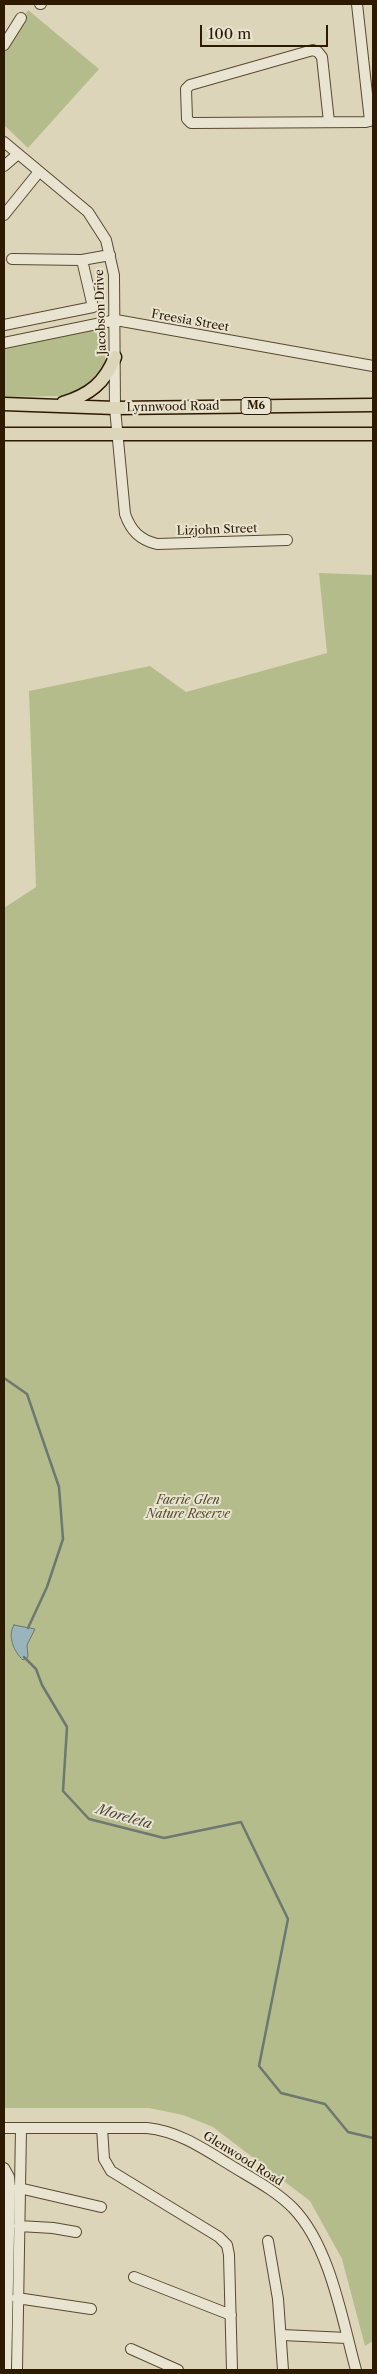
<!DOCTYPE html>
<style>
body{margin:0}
#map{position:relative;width:377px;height:2374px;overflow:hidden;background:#ddd5b9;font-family:"Libre Caslon Text",serif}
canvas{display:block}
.frame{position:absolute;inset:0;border:5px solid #2e1a00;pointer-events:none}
.scale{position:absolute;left:200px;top:25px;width:128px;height:22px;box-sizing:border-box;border:2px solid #2e1a00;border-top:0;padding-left:6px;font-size:15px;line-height:18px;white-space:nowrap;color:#2e1a00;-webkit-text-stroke:4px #e9e4d2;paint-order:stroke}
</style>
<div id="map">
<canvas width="377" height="2374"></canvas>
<div class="frame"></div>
<div class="scale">100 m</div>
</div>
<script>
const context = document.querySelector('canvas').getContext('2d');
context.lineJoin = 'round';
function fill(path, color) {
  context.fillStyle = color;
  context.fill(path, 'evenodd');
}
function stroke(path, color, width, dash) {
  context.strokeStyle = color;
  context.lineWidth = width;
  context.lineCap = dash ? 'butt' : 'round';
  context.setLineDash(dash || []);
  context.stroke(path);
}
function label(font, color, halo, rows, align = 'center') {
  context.font = font + ' "Libre Caslon Text",serif';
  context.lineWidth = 4;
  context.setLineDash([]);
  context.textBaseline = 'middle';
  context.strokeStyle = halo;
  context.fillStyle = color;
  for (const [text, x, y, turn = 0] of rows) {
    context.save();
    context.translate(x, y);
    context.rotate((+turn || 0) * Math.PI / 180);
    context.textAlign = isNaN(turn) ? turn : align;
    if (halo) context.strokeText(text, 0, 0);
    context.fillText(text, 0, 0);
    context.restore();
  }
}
fill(new Path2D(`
 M 28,10 L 99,69 L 28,148 L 4,125 L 4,51 Z
 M 95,327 L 107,338 L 104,372 L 86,390 L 65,396 L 4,397 L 4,346 Z
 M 319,573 L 373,575 L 373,2341 L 365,2346 L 342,2259 L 310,2201 L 213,2127 L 183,2115 L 149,2108 L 4,2108 L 4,908 L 36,887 L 29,691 L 150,666 L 186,692 L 327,653 Z`), '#b5bc8c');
const water = new Path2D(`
 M 14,1625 L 35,1629 L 27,1645 L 28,1657 L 23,1660 C 14,1652 7,1636 14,1625 Z`);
fill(water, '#99b5bb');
stroke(water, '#6e7770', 1);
stroke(new Path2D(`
 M 4,1378 L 27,1394 L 59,1487 L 63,1539 L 47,1587 L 28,1628
 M 24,1657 L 36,1669 L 42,1685 L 67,1727 L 63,1791 L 89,1819 L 164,1838 L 241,1822 L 288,1919 L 259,2066 L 281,2093 L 325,2104 L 348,2132 L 373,2138`), '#6e7770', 2.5);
const minor = new Path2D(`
 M 40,4 L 41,4
 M 4,45 L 21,18
 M 329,122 L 322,57 L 318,52 L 313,50 L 190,85 L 186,89 L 187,119 L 191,123 L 366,122 L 370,121 L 357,4
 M 4,142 L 88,212 L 106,240 L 114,275 L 115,408 L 125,514 C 131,531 140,540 157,544 L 287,540
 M 4,166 L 18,154
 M 4,215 L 38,173
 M 12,259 L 82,260 L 110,255
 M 4,325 L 93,307 L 82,260
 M 4,343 L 116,320 L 373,366
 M 4,2128 L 147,2128 C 177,2131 201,2147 227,2163 C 249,2177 274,2189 293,2208 C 330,2246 342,2319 356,2370
 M 102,2128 L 104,2159 L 111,2171 L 219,2237 L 227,2245 L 229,2255 L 232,2370
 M 4,2168 L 9,2177 L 10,2188 L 6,2370
 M 19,2188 L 101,2207
 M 19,2226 L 53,2228 L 76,2232
 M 268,2241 L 278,2299 L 283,2370
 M 134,2277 L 231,2315
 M 17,2298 L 91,2309
 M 282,2335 L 347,2338
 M 131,2349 L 178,2370
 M 17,2370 L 21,2128`);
const major = new Path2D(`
 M 63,403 C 89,395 105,383 115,357
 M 4,404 L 115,408 L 373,405
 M 4,434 L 373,434`);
stroke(minor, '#5a492e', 12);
stroke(major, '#2e1a00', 15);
stroke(minor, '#e9e4d2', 10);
stroke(major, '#ddd5b9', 12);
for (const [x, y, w] of [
 [256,406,30]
]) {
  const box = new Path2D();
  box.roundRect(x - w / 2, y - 8.5, w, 17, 4);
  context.fillStyle = '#e9e4d2';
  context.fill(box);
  stroke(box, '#2e1a00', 1);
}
label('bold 11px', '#2e1a00', null, [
 ["M6",256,406]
]);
label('12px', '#2e1a00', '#e9e4d2', [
 ["Jacobson Drive",101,312,-92],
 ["Freesia Street",190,321,10],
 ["Lynnwood Road",173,407,-1],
 ["Lizjohn Street",217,530,-2],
 ["Glenwood Road",243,2159,32]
]);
label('italic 12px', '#564b2a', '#e9e4d2', [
 ["Faerie Glen",188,1501],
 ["Nature Reserve",188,1515]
]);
label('italic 14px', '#4e4838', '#e9e4d2', [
 ["Moreleta",124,1817,16]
]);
</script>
